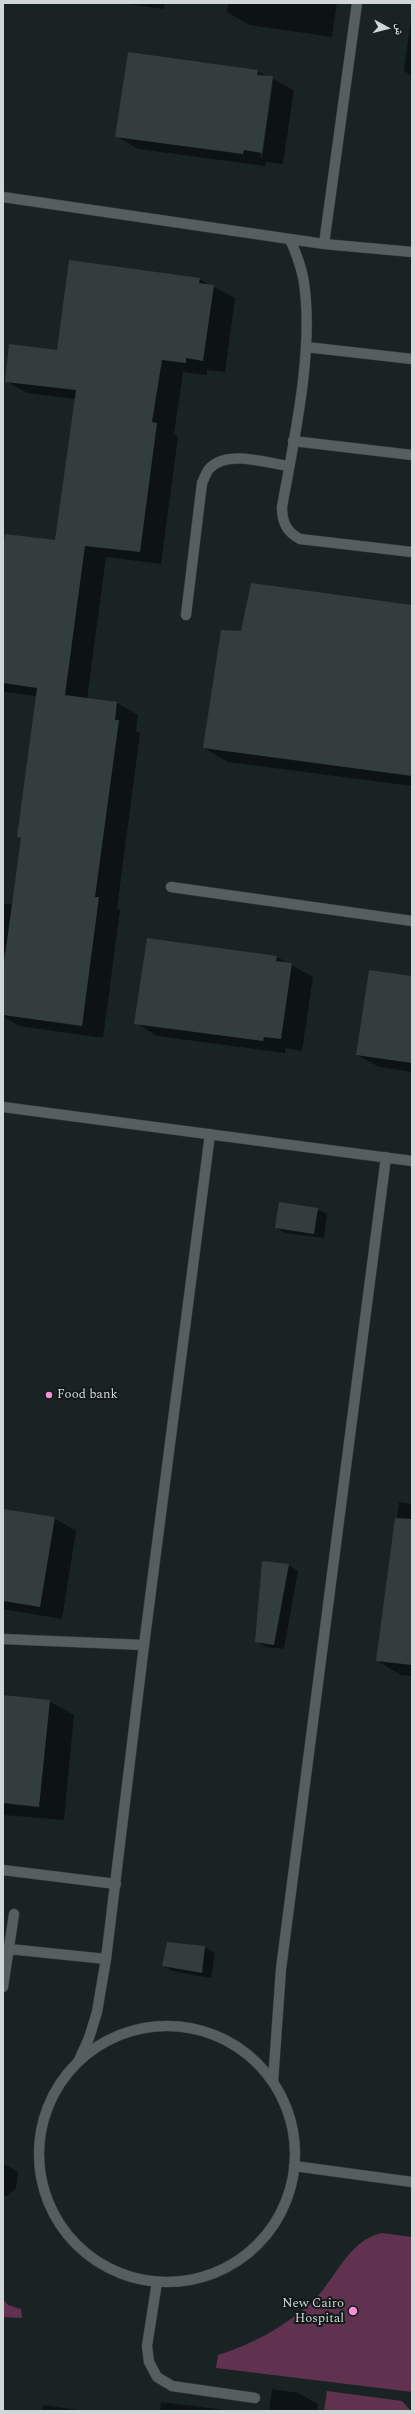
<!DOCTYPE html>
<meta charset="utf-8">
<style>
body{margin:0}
#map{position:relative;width:415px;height:2414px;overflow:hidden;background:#1a2323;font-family:Spectral,"Noto Naskh Arabic",serif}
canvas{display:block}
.frame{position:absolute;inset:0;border:4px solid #d1d6d6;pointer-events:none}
.north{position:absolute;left:367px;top:8px;width:40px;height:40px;-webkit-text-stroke:3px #111a19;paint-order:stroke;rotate:97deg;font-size:11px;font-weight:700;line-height:16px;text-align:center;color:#d1d6d6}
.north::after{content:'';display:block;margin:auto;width:14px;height:18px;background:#d1d6d6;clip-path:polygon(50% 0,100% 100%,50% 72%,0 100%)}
</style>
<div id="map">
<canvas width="415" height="2414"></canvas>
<div class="frame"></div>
<div class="north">ش</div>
</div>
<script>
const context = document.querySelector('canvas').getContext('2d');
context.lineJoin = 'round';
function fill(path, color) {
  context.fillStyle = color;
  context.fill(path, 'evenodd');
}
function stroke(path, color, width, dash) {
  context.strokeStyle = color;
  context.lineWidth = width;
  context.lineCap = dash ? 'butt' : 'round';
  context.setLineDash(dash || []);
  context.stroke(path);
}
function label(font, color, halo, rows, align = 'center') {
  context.font = font + ' Spectral,serif';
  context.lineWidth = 4;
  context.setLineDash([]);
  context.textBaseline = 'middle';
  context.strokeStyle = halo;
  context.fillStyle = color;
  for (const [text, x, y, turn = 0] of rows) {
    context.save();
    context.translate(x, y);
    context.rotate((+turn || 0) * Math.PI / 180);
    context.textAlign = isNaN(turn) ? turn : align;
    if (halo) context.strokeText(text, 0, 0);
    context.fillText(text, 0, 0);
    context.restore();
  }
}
fill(new Path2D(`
 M 382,2233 L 412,2237 L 412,2392 L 216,2368 L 218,2355 C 253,2344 282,2328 310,2304 C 335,2282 347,2240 382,2233 Z
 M 3,2299 L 8,2305 L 21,2309 L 22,2318 L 3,2317 Z
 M 327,2391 L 402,2401 L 411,2411 L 324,2411 Z`), '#603250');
fill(new Path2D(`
 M 121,3 L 165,3 L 164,9 Z
 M 228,3 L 337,3 L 332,37 L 249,25 L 227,12 Z
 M 412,11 L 412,76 L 404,71 Z
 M 257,71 L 294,90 L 283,164 L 266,162 L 265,166 L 138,149 L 116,136 ZM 271,82 L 273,82 L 262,158 L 260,157 Z
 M 199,279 L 235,298 L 225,372 L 207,370 L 207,375 L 183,372 L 174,434 L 178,437 L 161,564 L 106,557 L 87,699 L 117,703 L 138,715 L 136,731 L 140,733 L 117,909 L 120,910 L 103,1038 L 19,1026 L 3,1016 L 3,977 L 6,952 L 3,952 L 3,903 L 13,905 L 22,839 L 18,836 L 37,696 L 3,692 L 3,551 L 56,542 L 75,399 L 27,393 L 6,381 L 57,351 Z
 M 412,606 L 412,786 L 228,762 L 204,748 L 242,633 Z
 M 277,957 L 313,977 L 302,1051 L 285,1048 L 285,1053 L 157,1036 L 136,1023 Z
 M 412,977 L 412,1072 L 379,1067 L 357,1055 Z
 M 317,1209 L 327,1214 L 324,1238 L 286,1233 L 276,1228 Z
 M 399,1502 L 412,1504 L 412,1676 L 401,1675 L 377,1661 Z
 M 3,1510 L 54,1518 L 76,1531 L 62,1619 L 3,1609 Z
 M 289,1565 L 298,1571 L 284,1649 L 265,1647 L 256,1641 Z
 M 3,1696 L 49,1701 L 74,1715 L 64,1820 L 3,1815 Z
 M 168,1943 L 205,1947 L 215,1953 L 211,1978 L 172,1971 L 163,1966 Z
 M 3,2163 L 18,2172 L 16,2188 L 7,2196 L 3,2195 Z
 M 272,2389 L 298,2393 L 318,2404 L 317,2411 L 269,2411 Z
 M 161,2402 L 233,2411 L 160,2411 Z
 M 43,2405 L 85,2411 L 42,2411 Z`), '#0007');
fill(new Path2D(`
 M 128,52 L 258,70 L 257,75 L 273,76 L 262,153 L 244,150 L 243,154 L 115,137 Z
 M 69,260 L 200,278 L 199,283 L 214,285 L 203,361 L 186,358 L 186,363 L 162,360 L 152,422 L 157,423 L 140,552 L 85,546 L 65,695 L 117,702 L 115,720 L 119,720 L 95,897 L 99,897 L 82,1026 L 3,1015 L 3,970 L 21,838 L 17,837 L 37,688 L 3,683 L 3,548 L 5,534 L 55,540 L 76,390 L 5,382 L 9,344 L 57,350 Z
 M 251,583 L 412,605 L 412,776 L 203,748 L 221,630 L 241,631 Z
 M 147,938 L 277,956 L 276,961 L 292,963 L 281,1039 L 264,1037 L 263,1041 L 134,1024 Z
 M 369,970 L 412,976 L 412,1063 L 356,1055 Z
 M 279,1202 L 318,1208 L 314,1234 L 275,1228 Z
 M 3,1509 L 55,1517 L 40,1607 L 3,1601 Z
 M 395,1518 L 412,1519 L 412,1665 L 376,1661 Z
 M 262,1561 L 289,1564 L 274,1645 L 255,1642 Z
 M 3,1695 L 50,1700 L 39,1807 L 3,1803 Z
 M 167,1942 L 205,1946 L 202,1973 L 162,1966 Z`), '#333d3d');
const lane = new Path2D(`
 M 306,347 L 412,359
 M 293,441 L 412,455
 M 282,507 C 282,523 287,532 300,539 L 412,552
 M 3,1639 L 144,1645
 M 3,1870 L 116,1884
 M 9,1949 L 106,1959
 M 3,1987 L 14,1914
 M 157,2282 L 147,2346 L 149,2362 L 157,2377 L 172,2386 L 255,2398`);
const street = new Path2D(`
 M 3,197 L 324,244 L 412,252
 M 324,244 L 357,3
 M 282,507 C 294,439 314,351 304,283 C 302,268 296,253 290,239
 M 186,615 L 202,483 C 204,479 206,473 209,469 C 226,449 267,463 289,466
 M 171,887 L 412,921
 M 3,1107 L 412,1161
 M39 2154a128 128 0 1 1 256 0a128 128 0 1 1-256 0Z
 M 79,2060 L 89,2038 L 97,2012 L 106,1959 L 144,1645 L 210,1134
 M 273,2082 L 281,1969 L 386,1157
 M 294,2166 L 412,2182`);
stroke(lane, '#3a4141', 11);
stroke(street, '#3a4141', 11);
stroke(lane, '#545f5e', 10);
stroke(street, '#545f5e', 10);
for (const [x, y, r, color] of [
 [49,1395,4,"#f591d2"],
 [353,2311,5,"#f591d2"]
]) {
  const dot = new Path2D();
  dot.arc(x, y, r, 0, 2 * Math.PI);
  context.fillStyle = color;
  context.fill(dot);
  stroke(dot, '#111a19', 1.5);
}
label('13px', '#d1d6d6', '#111a19', [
 ["Food bank",57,1395],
 ["New Cairo",344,2304,"right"],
 ["Hospital",344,2319,"right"]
], 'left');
</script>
